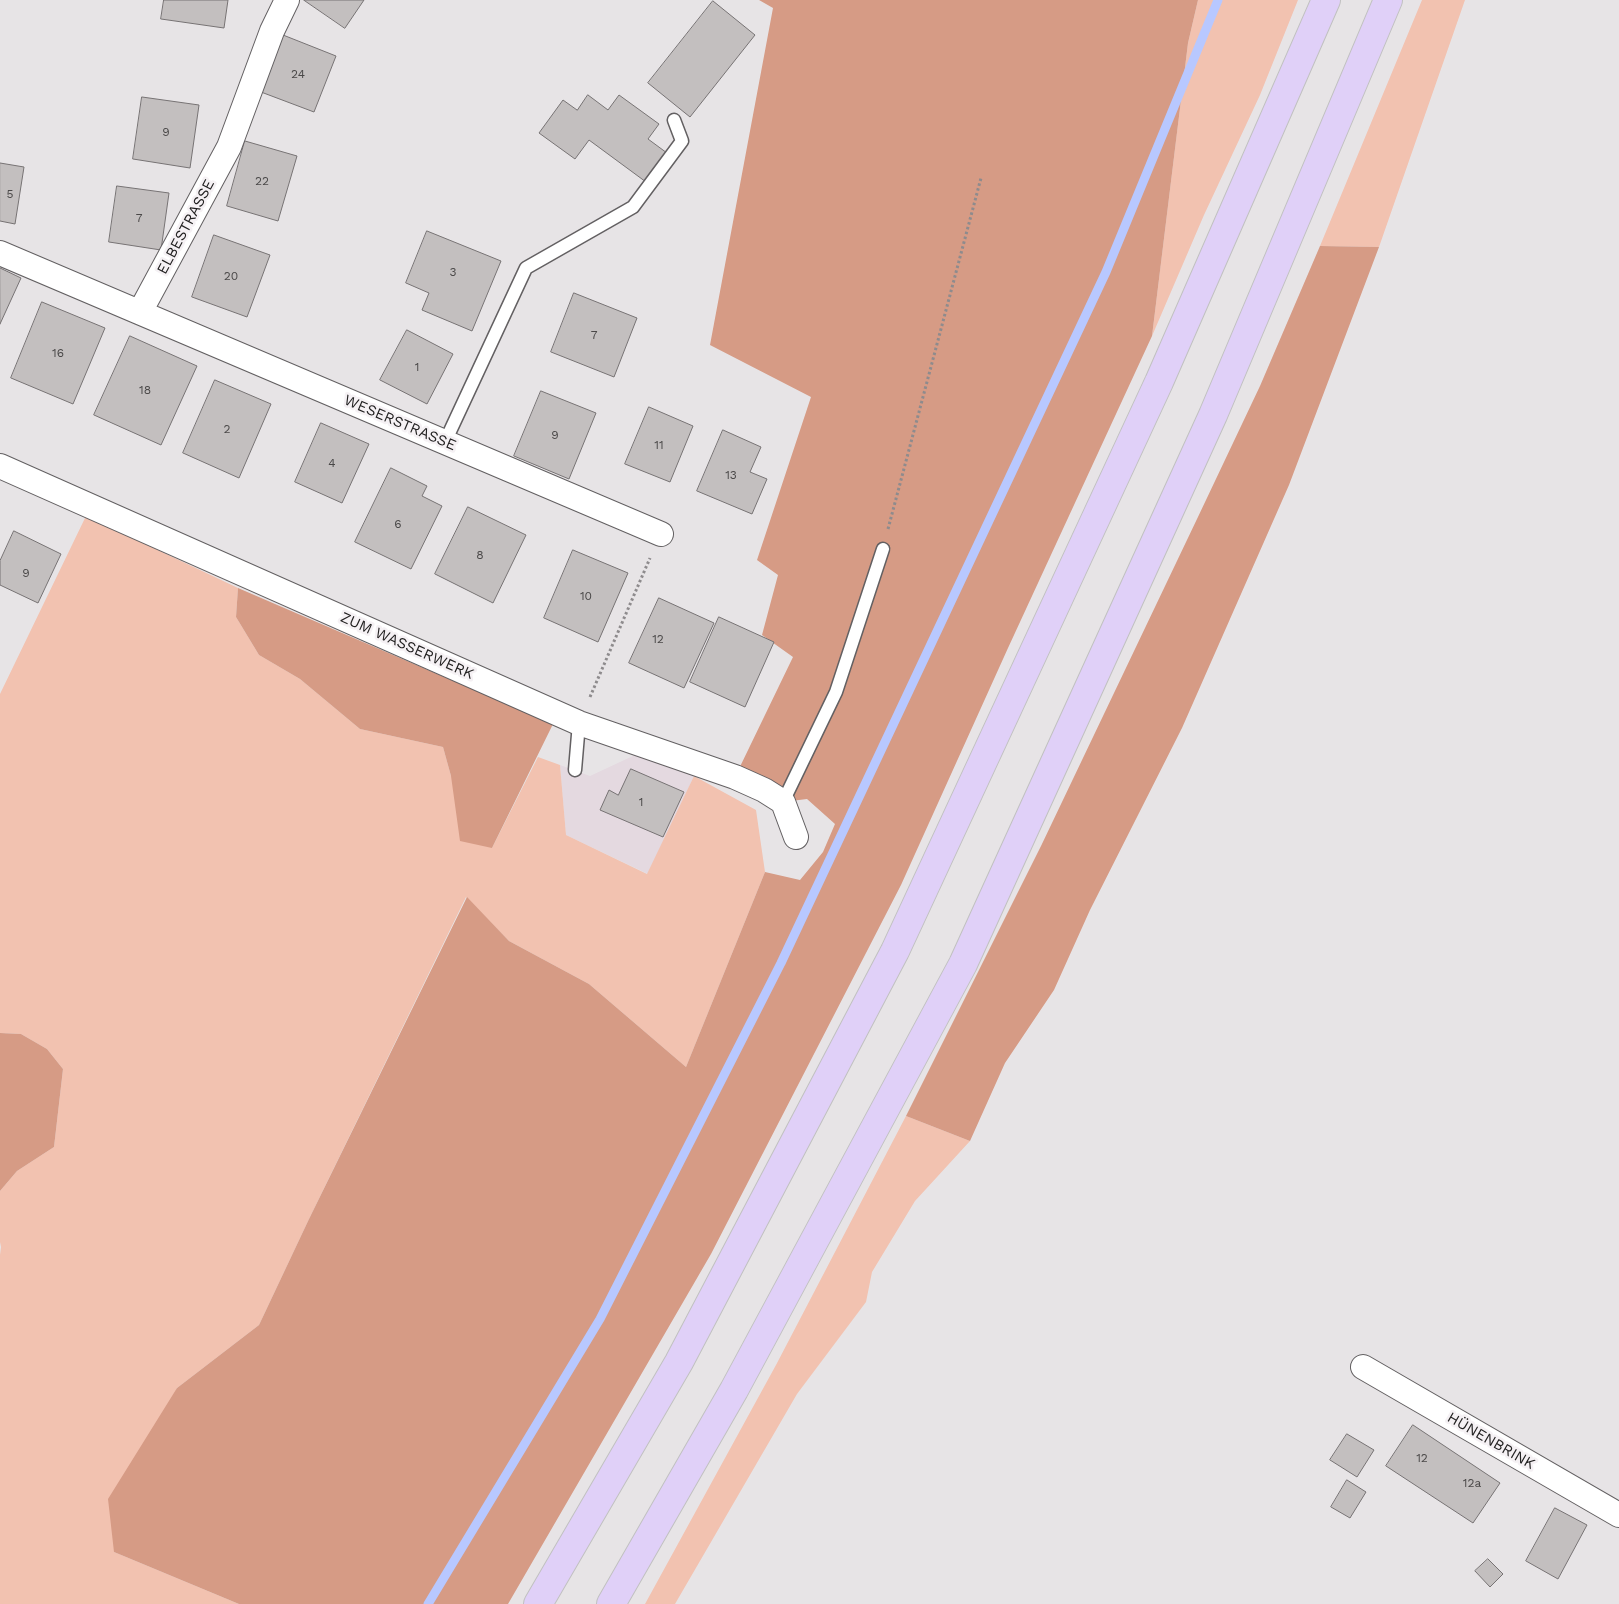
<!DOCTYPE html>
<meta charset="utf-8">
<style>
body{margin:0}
canvas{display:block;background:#e7e4e6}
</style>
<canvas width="1619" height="1604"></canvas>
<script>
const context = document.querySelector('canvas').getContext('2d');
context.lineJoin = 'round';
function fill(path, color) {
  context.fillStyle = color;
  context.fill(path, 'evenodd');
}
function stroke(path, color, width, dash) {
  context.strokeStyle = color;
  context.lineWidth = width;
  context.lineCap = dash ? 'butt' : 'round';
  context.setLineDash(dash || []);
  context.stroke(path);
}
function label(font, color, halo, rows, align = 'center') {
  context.font = font + ' "Work Sans",sans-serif';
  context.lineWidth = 5;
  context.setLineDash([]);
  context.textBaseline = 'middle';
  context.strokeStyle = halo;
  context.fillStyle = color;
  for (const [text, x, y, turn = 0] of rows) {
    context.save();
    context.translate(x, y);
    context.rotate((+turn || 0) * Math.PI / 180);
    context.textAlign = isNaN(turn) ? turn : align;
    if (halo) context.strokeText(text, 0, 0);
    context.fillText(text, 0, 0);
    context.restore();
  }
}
fill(new Path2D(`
 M 635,755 L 694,776 L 648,874 L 566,835 L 560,765 L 590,776 Z`), '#e4d9e0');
fill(new Path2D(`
 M 1198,0 L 1298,0 L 1260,95 L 1204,215 L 1152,336 L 1188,43 Z
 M 1422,0 L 1465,0 L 1379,247 L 1320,246 Z
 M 86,516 L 238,588 L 236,617 L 259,655 L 300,679 L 360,729 L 443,747 L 451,776 L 492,848 L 538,757 L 560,765 L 566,835 L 647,874 L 694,776 L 756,810 L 765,872 L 686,1067 L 589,984 L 509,941 L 466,897 L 309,1219 L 259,1325 L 177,1388 L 114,1552 L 239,1604 L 0,1604 L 0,1255 L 1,1247 L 0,1242 L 0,1191 L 17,1171 L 54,1147 L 63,1069 L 47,1049 L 21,1034 L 0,1033 L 0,694 Z
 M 906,1116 L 970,1141 L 915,1201 L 872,1272 L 866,1302 L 797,1394 L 675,1604 L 645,1604 L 776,1365 Z`), '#f2c2b0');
fill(new Path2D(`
 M 759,0 L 1198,0 L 1188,43 L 1152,336 L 1008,648 L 901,885 L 711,1254 L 508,1604 L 239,1604 L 114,1552 L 108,1499 L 177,1388 L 259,1325 L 309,1219 L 467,897 L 509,941 L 589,984 L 686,1067 L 765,872 L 800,880 L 823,852 L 835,824 L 807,799 L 783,802 L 735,777 L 793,657 L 762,635 L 778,575 L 757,560 L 811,397 L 710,345 L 773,8 Z
 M 1320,246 L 1379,247 L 1289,485 L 1182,728 L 1090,910 L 1054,990 L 1005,1063 L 970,1141 L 906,1116 L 1041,846 L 1197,519 L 1260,386 Z
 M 238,588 L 553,724 L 492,848 L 460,841 L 451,776 L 443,747 L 360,729 L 300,679 L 259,655 L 236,617 Z
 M 0,1033 L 21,1034 L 47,1049 L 63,1069 L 54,1147 L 17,1171 L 0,1191 Z`), '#d69b85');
stroke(new Path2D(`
 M 428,1604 L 600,1319 L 781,963 L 1106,272 L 1218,0`), '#b8c8ff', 9);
const building = new Path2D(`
 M 164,0 L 228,0 L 224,28 L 161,19 Z
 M 304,0 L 364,0 L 345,28 Z
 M 713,1 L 755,35 L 690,117 L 648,83 Z
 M 283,35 L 336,56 L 314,112 L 261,92 Z
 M 588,95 L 608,110 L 619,95 L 659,124 L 648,139 L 667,153 L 646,182 L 589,140 L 575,159 L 539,133 L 563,100 L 577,110 Z
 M 142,97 L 199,105 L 190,168 L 133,159 Z
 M 245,141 L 297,156 L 278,221 L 227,206 Z
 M 0,163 L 24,167 L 15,224 L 0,221 Z
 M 117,186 L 169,193 L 161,250 L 109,242 Z
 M 427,231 L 501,261 L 472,331 L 422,310 L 429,293 L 406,283 Z
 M 214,235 L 270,255 L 247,317 L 192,297 Z
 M 0,268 L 21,278 L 0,324 Z
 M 574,293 L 637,318 L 614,377 L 551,352 Z
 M 42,302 L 105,328 L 73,404 L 11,378 Z
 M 407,330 L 453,354 L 427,404 L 380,380 Z
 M 130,336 L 197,366 L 161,445 L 94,415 Z
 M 215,380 L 271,404 L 239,478 L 183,453 Z
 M 541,391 L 596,413 L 569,479 L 514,456 Z
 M 649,407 L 693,426 L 670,482 L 625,464 Z
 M 321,423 L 369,444 L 342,503 L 295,482 Z
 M 723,430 L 761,447 L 750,472 L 767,479 L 752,514 L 697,491 Z
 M 391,468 L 427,486 L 422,496 L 442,506 L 411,569 L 355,542 Z
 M 468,507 L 526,535 L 493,603 L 435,574 Z
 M 14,531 L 61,554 L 38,603 L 0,585 L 0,561 Z
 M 573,550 L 628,573 L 598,642 L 544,618 Z
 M 659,598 L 714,623 L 684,688 L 629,663 Z
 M 719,617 L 774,642 L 745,707 L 690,682 Z
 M 631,769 L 684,792 L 663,837 L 600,810 L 609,790 L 618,795 Z
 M 1413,1425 L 1500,1483 L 1473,1523 L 1386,1466 Z
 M 1347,1434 L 1374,1450 L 1357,1477 L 1330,1460 Z
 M 1347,1480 L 1366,1492 L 1350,1518 L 1331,1507 Z
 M 1555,1508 L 1587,1525 L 1558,1579 L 1526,1561 Z
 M 1488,1559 L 1503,1574 L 1490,1587 L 1475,1571 Z`);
fill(building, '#c3bfbf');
stroke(building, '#777374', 1);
const service = new Path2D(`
 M 445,442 L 526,268 L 633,207 L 682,141 L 674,120
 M 575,770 L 579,723
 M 783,802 L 836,692 L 883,549`);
const minor = new Path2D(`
 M 0,253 L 661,534
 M 140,312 L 229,147 L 272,31 L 287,0
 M 0,466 L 579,723 L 735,777 L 764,790 L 783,802 L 796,837
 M 1363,1367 L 1619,1515`);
const trunk = new Path2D(`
 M 538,1604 L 679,1362 L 895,951 L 1159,382 L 1326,0
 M 611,1604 L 734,1390 L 963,964 L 1213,415 L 1388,0`);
stroke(service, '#636062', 15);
stroke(minor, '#636062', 26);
stroke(trunk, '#c1c1c1', 30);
stroke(new Path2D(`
 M 888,529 L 981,178
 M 590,697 L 650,558`), '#8e8b8d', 3, [2.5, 2.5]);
stroke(service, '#fff', 12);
stroke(minor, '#fff', 24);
stroke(trunk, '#e0d0f8', 28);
label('12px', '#4a4848', null, [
 ["24",298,74],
 ["9",166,132],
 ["22",262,181],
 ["5",10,194],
 ["7",139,218],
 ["3",453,272],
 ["20",231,276],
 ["7",594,335],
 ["16",58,353],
 ["1",417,367],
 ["18",145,390],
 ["2",227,429],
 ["9",555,435],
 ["11",659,445],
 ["4",332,463],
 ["13",731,475],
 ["6",398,524],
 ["8",480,555],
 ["9",26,573],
 ["10",586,596],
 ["12",658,639],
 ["1",641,802],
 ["12",1422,1458],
 ["12a",1472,1483]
]);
label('15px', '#222121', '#f5f1f4', [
 ["ELBESTRASSE",186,227,-62],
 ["WESERSTRASSE",400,423,23],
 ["ZUM WASSERWERK",407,646,24],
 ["HÜNENBRINK",1491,1441,30]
]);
</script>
